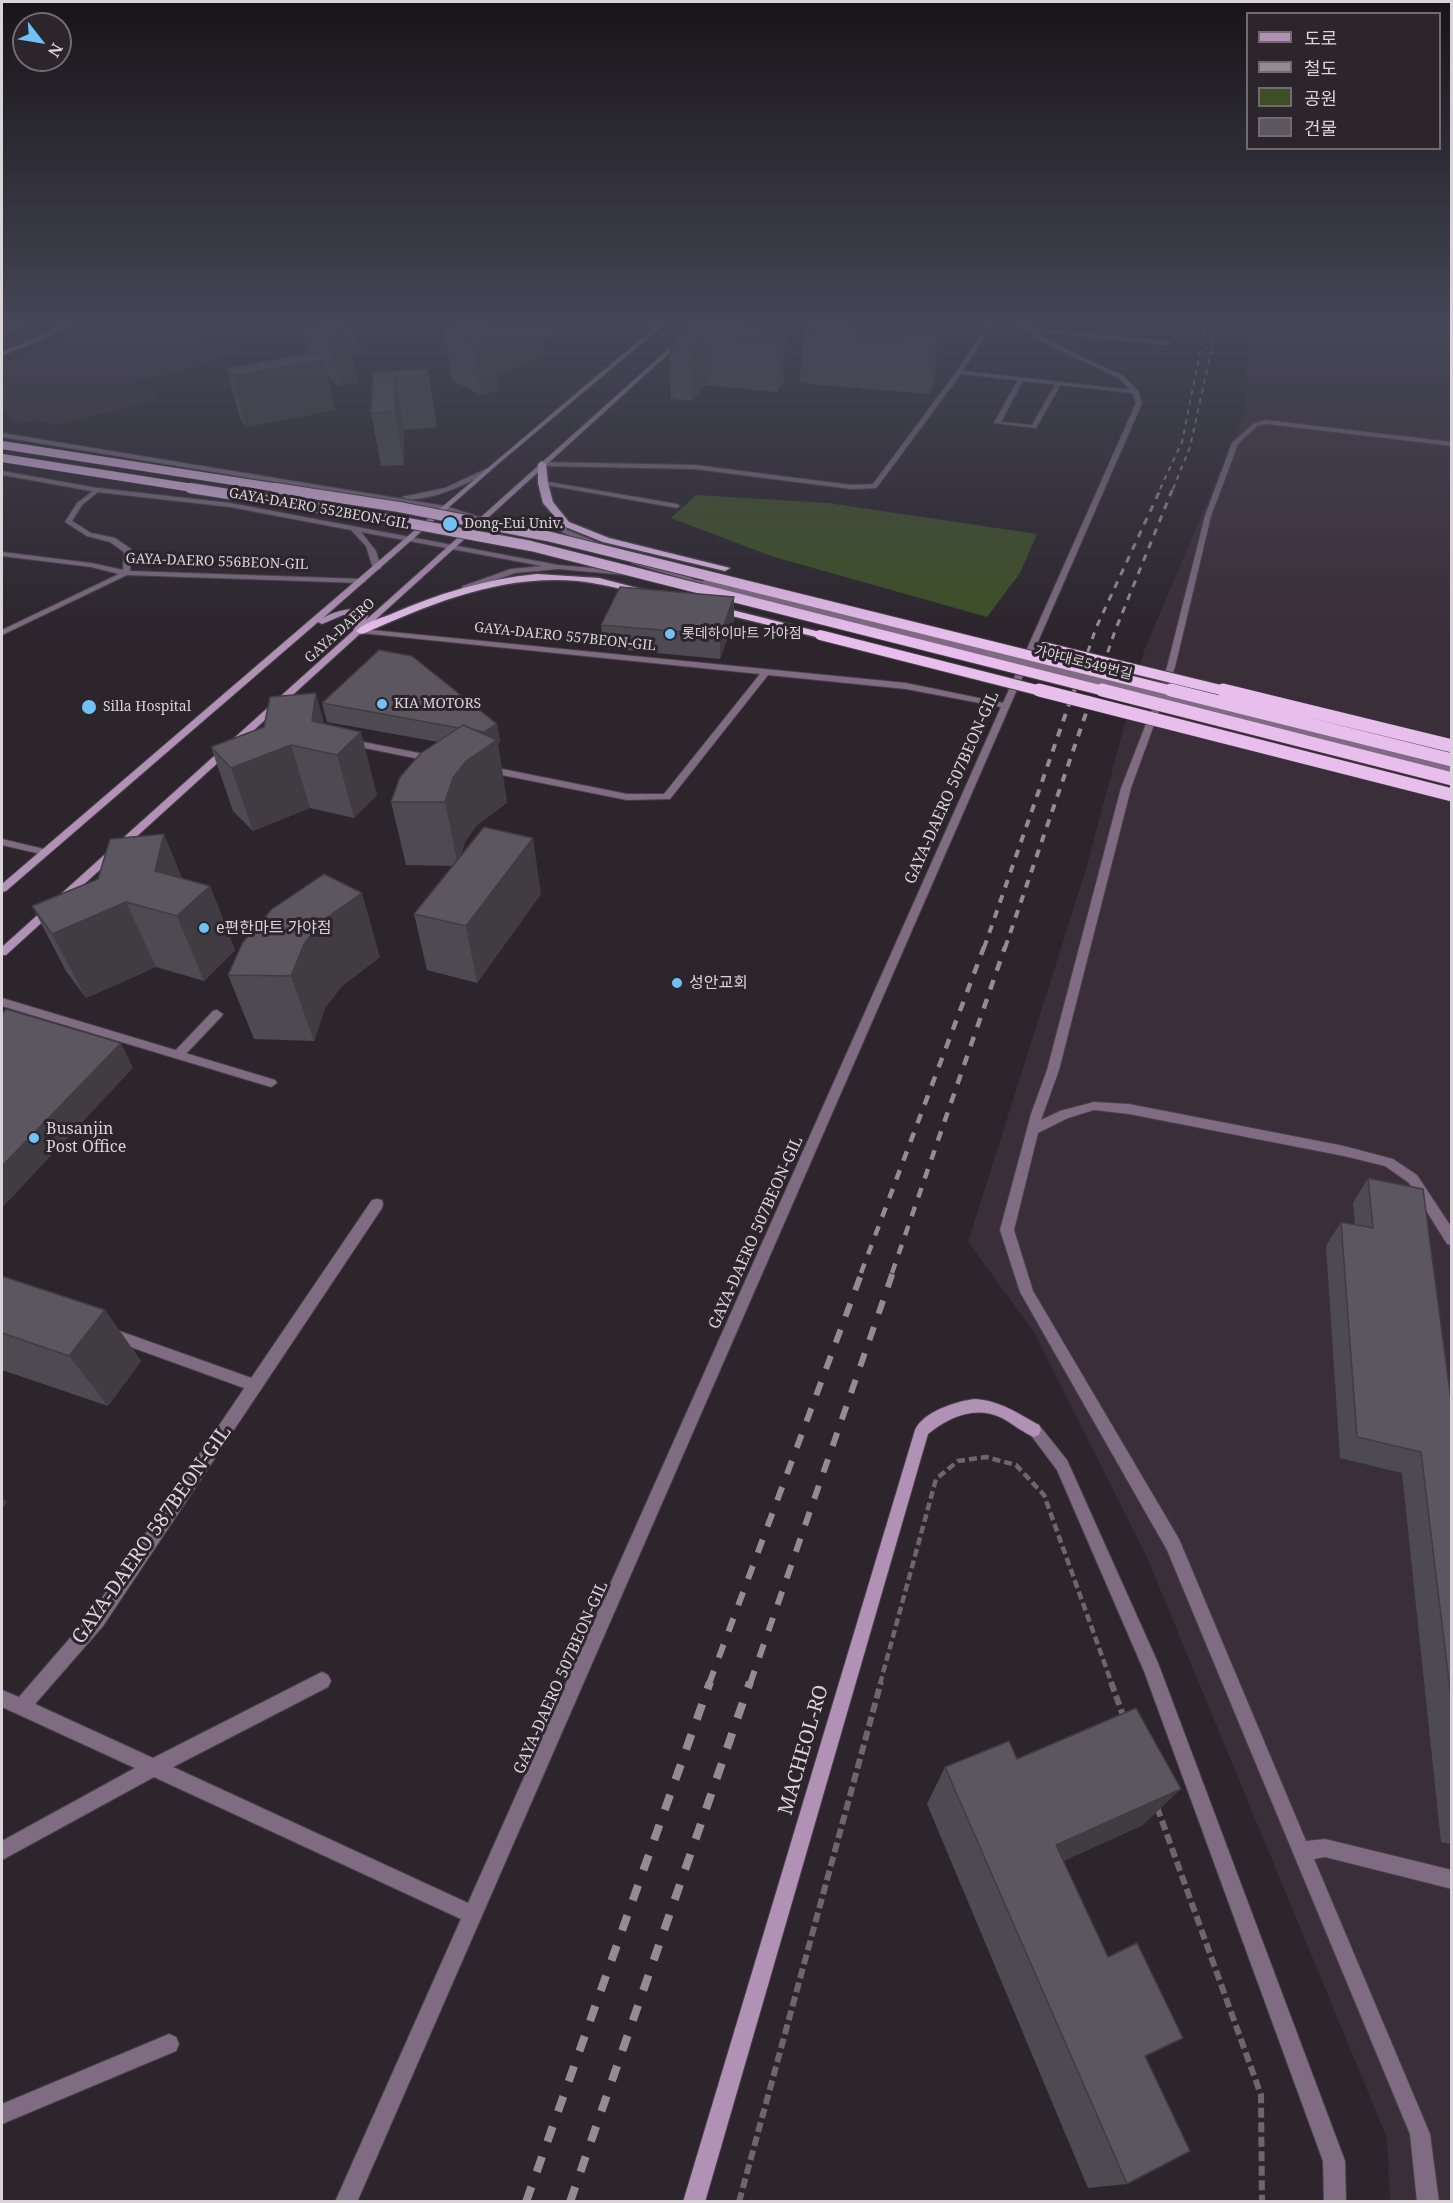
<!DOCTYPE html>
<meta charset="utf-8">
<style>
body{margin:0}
#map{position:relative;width:1453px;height:2203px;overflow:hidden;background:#2c252c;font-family:"Noto Serif","Noto Sans KR",serif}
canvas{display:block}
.frame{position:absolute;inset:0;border:3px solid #d8d4d8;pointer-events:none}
.legend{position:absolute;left:1246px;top:12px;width:195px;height:138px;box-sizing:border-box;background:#2c252c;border:2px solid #716b71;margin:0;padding:8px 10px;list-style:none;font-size:18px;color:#d8d4d8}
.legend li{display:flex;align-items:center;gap:12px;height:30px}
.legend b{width:30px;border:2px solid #716b71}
.north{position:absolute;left:12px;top:12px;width:60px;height:60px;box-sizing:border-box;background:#2c252c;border:2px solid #716b71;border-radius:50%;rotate:121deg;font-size:16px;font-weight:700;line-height:24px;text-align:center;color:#d8d4d8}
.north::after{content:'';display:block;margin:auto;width:21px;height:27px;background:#72c1f5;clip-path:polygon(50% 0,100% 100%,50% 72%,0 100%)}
</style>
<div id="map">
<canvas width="1453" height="2203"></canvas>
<div class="frame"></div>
<ul class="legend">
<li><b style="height:8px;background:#b191b6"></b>도로</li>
<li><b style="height:8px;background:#938d93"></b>철도</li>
<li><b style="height:16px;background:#3d5025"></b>공원</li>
<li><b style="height:16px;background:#5b565f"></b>건물</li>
</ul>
<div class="north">N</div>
</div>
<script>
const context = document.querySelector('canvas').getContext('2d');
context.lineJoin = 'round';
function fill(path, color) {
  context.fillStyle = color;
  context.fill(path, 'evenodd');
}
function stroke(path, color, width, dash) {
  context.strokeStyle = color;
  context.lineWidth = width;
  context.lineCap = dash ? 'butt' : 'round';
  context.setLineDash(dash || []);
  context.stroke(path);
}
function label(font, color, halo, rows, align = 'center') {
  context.font = font + ' "Noto Serif","Noto Sans KR",serif';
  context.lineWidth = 6;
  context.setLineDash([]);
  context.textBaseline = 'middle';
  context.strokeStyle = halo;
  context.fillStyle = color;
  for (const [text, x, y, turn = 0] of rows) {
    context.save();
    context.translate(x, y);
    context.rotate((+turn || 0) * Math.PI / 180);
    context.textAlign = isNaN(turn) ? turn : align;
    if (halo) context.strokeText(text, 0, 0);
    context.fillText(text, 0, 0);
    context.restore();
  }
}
fill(new Path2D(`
 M 87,328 L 114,328 L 140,336 L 174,334 L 185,336 L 216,342 L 216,346 L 233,350 L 233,354 L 184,370 L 135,382 L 158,396 L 132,406 L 58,425 L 39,421 L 14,424 L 2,408 L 2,366 Z
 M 1249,328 L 1451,328 L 1451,2201 L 1390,2201 L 1387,2138 L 1146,1555 L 1034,1332 L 968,1242 L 1086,869 L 1144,651 L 1245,413 Z`), '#3a2e39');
fill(new Path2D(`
 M 696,495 L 828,503 L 1037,534 L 1020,573 L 987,617 L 771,556 L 671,518 Z`), '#3d5025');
const service = new Path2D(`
 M 12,328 L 18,328 L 2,338 L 2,335 Z
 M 1027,328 L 1168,341 L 1171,343 L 1168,345 L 1025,331 Z
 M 1019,378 L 1024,379 L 1001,422 L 1032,425 L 1056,383 L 1061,384 L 1036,428 L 994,423 Z
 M 1266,420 L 1452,442 L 1452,446 L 1266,424 L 1257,426 L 1238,444 L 1211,516 L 1175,667 L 1168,686 L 1161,688 L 1160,686 L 1167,667 L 1205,516 L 1232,443 L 1253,424 Z
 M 543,481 L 677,504 L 680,506 L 677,508 L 541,484 L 540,483 Z
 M 1155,708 L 1159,711 L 1131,788 L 1059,1070 L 1041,1120 L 1060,1111 L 1094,1102 L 1129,1104 L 1344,1146 L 1393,1159 L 1417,1175 L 1452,1228 L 1452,1245 L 1447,1244 L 1409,1183 L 1385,1166 L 1344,1156 L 1129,1114 L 1094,1110 L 1068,1118 L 1038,1133 L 1014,1230 L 1033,1291 L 1179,1539 L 1306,1841 L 1325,1839 L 1452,1870 L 1452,1889 L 1325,1857 L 1314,1859 L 1430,2134 L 1439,2202 L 1417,2202 L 1410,2134 L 1167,1550 L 1020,1292 L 1000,1230 L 1031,1114 L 1047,1070 L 1121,788 L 1151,711 Z
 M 217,1010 L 223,1014 L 221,1017 L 182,1058 L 174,1058 L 172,1055 L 174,1052 L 213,1011 Z
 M 111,1328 L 260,1381 L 262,1386 L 260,1391 L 255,1392 L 106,1338 L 104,1334 L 106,1330 Z
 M 169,2034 L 176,2037 L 179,2044 L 176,2051 L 2,2124 L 2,2104 Z`);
const minor = new Path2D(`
 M 985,328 L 990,328 L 963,371 L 1130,390 L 1119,378 L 1044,343 L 1022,328 L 1028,328 L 1048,341 L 1123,376 L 1138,391 L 1142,403 L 357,2202 L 335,2202 L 461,1919 L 154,1777 L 2,1860 L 2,1841 L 135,1768 L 2,1707 L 2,1690 L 19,1697 L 91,1614 L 372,1200 L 377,1199 L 382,1200 L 383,1204 L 382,1208 L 103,1626 L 35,1704 L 153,1758 L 316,1675 L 322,1672 L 328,1675 L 331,1681 L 328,1687 L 173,1767 L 468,1903 L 1001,707 L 906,689 L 768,675 L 670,799 L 627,800 L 487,772 L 482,769 L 487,766 L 627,794 L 664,794 L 760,674 L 361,633 L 357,631 L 361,629 L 906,683 L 1003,703 L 1136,403 L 1132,393 L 961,374 L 877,487 L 875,488 L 851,489 L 695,469 L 542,466 L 539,464 L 542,462 L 695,465 L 851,485 L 873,484 L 957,371 Z
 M 97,488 L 99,489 L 99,491 L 82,505 L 72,521 L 91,533 L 115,538 L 131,549 L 130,571 L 362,579 L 366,581 L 362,583 L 127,575 L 2,635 L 2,630 L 119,574 L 91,567 L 2,556 L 2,552 L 91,563 L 123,570 L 124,552 L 110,542 L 87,536 L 65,522 L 77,503 Z
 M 348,739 L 434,756 L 439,759 L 434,762 L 345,744 L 345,740 Z
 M 2,839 L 48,850 L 50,852 L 45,855 L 2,845 Z
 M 2,998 L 275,1080 L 277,1083 L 271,1087 L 2,1006 Z`);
const tertiary = new Path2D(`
 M 2,433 L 445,506 L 496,522 L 493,524 L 444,510 L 2,437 Z
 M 486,469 L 489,471 L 488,472 C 470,483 421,506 402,497 L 445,488 Z
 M 2,471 L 97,488 L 230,503 L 558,565 L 626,571 L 630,573 L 626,575 L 558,569 L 515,573 L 466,590 L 462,588 L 463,586 L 511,569 L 542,566 L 361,532 L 376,551 L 381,568 L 377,570 L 373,568 L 366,546 L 351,530 L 230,507 L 97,492 L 2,475 Z
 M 560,518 L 565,519 L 567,530 L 601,544 L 601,548 L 595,548 L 562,532 Z
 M 631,559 L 692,576 L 692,579 L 711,583 L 707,585 L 676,582 L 676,578 L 681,578 L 631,563 Z
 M 1034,1423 L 1039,1425 L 1067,1460 L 1158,1663 L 1345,2161 L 1346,2202 L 1324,2202 L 1323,2161 L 1144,1671 L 1057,1470 L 1027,1430 L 1029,1425 Z`);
const secondary = new Path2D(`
 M 60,328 L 67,328 L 2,356 L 2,352 Z
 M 654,328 L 660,328 L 498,464 L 323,618 C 336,611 349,607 364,610 L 368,616 L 366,620 L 692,328 L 697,328 L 6,955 L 2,955 L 2,947 L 353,631 L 360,616 L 359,614 L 343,615 L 322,624 L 318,622 L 6,891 L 2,892 L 2,884 C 219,699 435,511 654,328 Z
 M 975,1399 C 1001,1401 1017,1413 1039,1425 L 1041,1430 L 1039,1435 L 1034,1437 C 1022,1432 1013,1424 1002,1418 C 975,1405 949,1417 928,1434 L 705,2202 L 683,2202 L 915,1430 C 923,1412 956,1401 975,1399 Z`);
const trunk = new Path2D(`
 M 542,461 L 546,464 L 548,483 L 553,502 L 569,522 L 609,538 L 730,568 L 725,571 L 603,542 L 563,526 L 543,503 L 538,483 L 538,464 Z
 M 537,574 L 599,578 L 660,594 L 655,597 C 630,591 604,584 578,581 C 502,574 432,603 365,633 L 361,634 L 356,631 C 364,623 378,619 389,615 C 437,594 485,579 537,574 Z
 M 712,605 L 824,633 L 825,635 L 820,638 L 708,610 L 708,606 Z`);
stroke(service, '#484148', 2);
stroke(minor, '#484148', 2);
stroke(tertiary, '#484148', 2);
stroke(secondary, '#484148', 2);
stroke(trunk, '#484148', 3);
stroke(new Path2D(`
 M 880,1684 L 936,1479 L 958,1461 L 986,1457 L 1016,1465 L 1044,1495 L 1112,1684`), '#6d676d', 4.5, [8, 4]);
stroke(new Path2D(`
 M 1111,1682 L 1124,1718
 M 1157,1807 L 1261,2095 L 1262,2202
 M 739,2202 L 881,1682`), '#6d676d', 6, [10, 4.5]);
fill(service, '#7f6b82');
fill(minor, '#7f6b82');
fill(tertiary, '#7f6b82');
fill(secondary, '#b191b6');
fill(trunk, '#e7beec');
stroke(new Path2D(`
 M 1160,489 L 1182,442 L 1205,328
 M 1173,489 L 1190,447 L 1214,338 L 1214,328`), '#938d93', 2, [5, 5]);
stroke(new Path2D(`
 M 1074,692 L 1096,628 L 1161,488
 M 1094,692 L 1115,631 L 1173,488`), '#938d93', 3, [7, 7]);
stroke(new Path2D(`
 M 984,948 L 1074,690
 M 1005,948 L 1094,690`), '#938d93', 4, [8, 8]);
stroke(new Path2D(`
 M 861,1273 L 984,947
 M 892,1273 L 1005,947`), '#938d93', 4.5, [10, 10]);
stroke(new Path2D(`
 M 709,1684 L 862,1272
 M 750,1684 L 893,1272`), '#938d93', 6, [14, 14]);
stroke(new Path2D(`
 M 526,2202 L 710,1682
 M 570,2202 L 750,1682`), '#938d93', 8, [16, 16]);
const tertiaryBridgeFar1 = new Path2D(`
 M 707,583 L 1141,692`);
const tertiaryBridge = new Path2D(`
 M 1135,690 L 1452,770`);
const trunkBridgeFar2 = new Path2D(`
 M 2,445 L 285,489
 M 2,458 L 199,489`);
const trunkBridgeFar1 = new Path2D(`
 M 190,488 L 381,518 L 531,546 L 1108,692
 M 275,488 L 399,507 L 547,536 L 1177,692
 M 820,635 L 1045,692
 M 1044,647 L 1229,692`);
const trunkBridge = new Path2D(`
 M 1039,690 L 1452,795
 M 1102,690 L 1452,779
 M 1171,690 L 1452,760
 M 1223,690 L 1452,746`);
stroke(tertiaryBridgeFar1, '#484148', 9, []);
stroke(tertiaryBridge, '#484148', 11, []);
stroke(trunkBridgeFar2, '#484148', 9, []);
stroke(trunkBridgeFar1, '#484148', 12, []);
stroke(trunkBridge, '#484148', 14, []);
stroke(tertiaryBridgeFar1, '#7f6b82', 8);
stroke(tertiaryBridge, '#7f6b82', 10);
stroke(trunkBridgeFar2, '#e7beec', 8);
stroke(trunkBridgeFar1, '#e7beec', 10);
stroke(trunkBridge, '#e7beec', 13);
fill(new Path2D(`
 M 302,328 L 365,328 L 366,329 L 357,331 L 361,353 L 352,354 L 358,382 L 338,386 L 327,374 L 335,410 L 246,427 L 240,418 L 226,368 L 308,354 Z
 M 455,328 L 568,328 L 568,331 L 548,339 L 543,339 L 544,356 L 497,375 L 499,390 L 481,395 L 452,380 L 444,331 Z
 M 688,328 L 786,332 L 784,381 L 777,392 L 706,385 L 692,401 L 671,399 L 669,349 Z
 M 802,335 L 939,336 L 934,384 L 930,394 L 800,383 Z
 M 1452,367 L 1452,381 L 1449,373 Z
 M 428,369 L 437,427 L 404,430 L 404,465 L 381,466 L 371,413 L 373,372 Z
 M 734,620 L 720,659 L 603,648 L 601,625 Z
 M 316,693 L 324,724 L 377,795 L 354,818 L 310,808 L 253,831 L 233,811 L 211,747 L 264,727 Z
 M 322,703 L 497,724 L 500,742 L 498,744 L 507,803 L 477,825 L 465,842 L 460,856 L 541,894 L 477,983 L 427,970 L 414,914 L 453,866 L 406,865 L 391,802 L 438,742 L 327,722 Z
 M 182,878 L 210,886 L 235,950 L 204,981 L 156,967 L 86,998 L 66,971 L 32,906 Z
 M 380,957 L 342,986 L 325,1008 L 314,1041 L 254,1039 L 228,975 Z
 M 1368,1178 L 1452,1408 L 1452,1844 L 1441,1842 L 1402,1473 L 1340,1458 L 1326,1246 L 1341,1222 L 1355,1225 L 1353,1203 Z
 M 2,1276 L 105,1310 L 141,1361 L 108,1406 L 2,1370 Z
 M 1017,1759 L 1143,1825 L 1063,1861 L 1145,2056 L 1127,2184 L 1088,2188 L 927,1804 L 945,1767 Z`), '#4e4a52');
fill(new Path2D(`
 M 326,328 L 365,328 L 366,329 L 357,331 L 361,353 L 352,354 L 358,382 L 338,386 Z
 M 486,328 L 542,328 L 544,356 L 497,375 L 499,390 L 481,395 L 474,345 L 475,332 Z
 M 547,328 L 568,328 L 568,331 L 548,339 Z
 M 786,332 L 784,381 L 777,392 L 779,342 Z
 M 705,336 L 706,385 L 692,401 L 691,351 Z
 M 939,336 L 934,384 L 930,394 L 935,345 Z
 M 324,360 L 335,410 L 246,427 L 233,376 Z
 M 395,378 L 404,430 L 404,465 L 395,412 Z
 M 734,597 L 734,620 L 720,659 L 720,635 Z
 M 316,693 L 332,754 L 312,721 Z
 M 497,724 L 500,742 L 498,744 L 507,803 L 477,825 L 465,842 L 458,866 L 445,802 L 453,778 L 466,761 L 486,747 L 484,732 Z
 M 361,732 L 377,795 L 354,818 L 337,755 Z
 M 291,745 L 310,808 L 253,831 L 231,768 Z
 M 164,834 L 190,898 L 210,886 L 235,950 L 204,981 L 177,916 L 155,871 Z
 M 533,838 L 541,894 L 477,983 L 466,926 Z
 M 362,893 L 380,957 L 342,986 L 325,1008 L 314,1041 L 291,976 L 304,944 L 322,921 Z
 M 126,902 L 156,967 L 86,998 L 52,934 Z
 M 121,1043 L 133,1068 L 2,1208 L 2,1166 Z
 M 105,1310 L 141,1361 L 108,1406 L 69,1356 Z
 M 2,1497 L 7,1502 L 2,1509 Z
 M 1181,1789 L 1143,1825 L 1028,1877 L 1056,1845 Z`), '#403c42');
const building = new Path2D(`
 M 319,328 L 342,328 L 348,333 L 328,337 Z
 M 455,328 L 486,328 L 475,332 L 493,340 L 474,345 L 444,331 Z
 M 688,328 L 739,328 L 786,332 L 779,342 L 705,336 L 691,351 L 669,349 Z
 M 806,328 L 838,328 L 939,336 L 935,345 L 802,335 Z
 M 317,352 L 324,360 L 233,376 L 226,368 Z
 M 428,369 L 429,376 L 395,378 L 395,412 L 371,413 L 373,372 Z
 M 620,587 L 734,597 L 720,635 L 601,625 Z
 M 379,650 L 412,656 L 497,724 L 484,732 L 474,730 L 463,725 L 459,728 L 322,703 Z
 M 316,693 L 312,721 L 361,732 L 337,755 L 291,745 L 231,768 L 211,747 L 264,727 L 270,697 Z
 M 463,725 L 497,740 L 466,761 L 453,778 L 445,802 L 391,802 L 400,777 L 421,753 Z
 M 484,827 L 533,838 L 466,926 L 414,914 Z
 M 164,834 L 155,871 L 210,886 L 177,916 L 126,902 L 52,934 L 32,906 L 98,879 L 110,839 Z
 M 324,874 L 362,893 L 322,921 L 304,944 L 291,976 L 228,975 L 243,942 L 272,909 Z
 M 6,1009 L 121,1043 L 2,1166 L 2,1014 Z
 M 1368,1178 L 1423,1189 L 1452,1408 L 1452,1706 L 1421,1452 L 1357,1437 L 1341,1222 L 1373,1228 Z
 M 2,1276 L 105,1310 L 69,1356 L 2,1333 Z
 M 1136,1708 L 1181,1789 L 1056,1845 L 1108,1957 L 1137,1943 L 1183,2038 L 1145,2056 L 1190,2151 L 1127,2184 L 945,1767 L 1009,1741 L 1017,1759 Z`);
fill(building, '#5b565f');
stroke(building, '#403c42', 1.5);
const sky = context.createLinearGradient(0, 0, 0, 637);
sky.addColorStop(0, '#181418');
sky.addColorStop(0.51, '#454656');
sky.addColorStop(1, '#45465600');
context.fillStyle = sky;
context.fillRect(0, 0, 1453, 637);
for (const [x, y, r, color] of [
 [450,524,8,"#72c1f5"],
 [670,634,6,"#72c1f5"],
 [382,704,6,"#72c1f5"],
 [89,707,8,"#72c1f5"],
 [204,928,6,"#72c1f5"],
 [677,983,6,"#72c1f5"],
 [34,1138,6,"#72c1f5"]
]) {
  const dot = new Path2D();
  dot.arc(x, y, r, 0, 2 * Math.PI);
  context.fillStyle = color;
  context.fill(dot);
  stroke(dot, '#2c252c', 2);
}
label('14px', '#d8d4d8', '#2c252c', [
 ["GAYA-DAERO 552BEON-GIL",319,509,10],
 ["GAYA-DAERO 556BEON-GIL",217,562,2],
 ["GAYA-DAERO",340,631,-42],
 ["GAYA-DAERO 557BEON-GIL",565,637,6],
 ["가야대로549번길",1083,663,14]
]);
label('14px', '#d8d4d8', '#2c252c', [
 ["Dong-Eui Univ.",464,524],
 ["롯데하이마트 가야점",682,634],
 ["KIA MOTORS",394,704],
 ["Silla Hospital",103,707]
], 'left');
label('16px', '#d8d4d8', '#2c252c', [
 ["GAYA-DAERO 507BEON-GIL",952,788,-66],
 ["GAYA-DAERO 507BEON-GIL",756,1233,-66],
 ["GAYA-DAERO 507BEON-GIL",561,1678,-66]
]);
label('16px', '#d8d4d8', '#2c252c', [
 ["e편한마트 가야점",216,928],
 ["성안교회",689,983],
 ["Busanjin",46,1129],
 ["Post Office",46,1147]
], 'left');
label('20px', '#d8d4d8', '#2c252c', [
 ["GAYA-DAERO 587BEON-GIL",152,1535,-55],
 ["MACHEOL-RO",804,1750,-74]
]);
</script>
